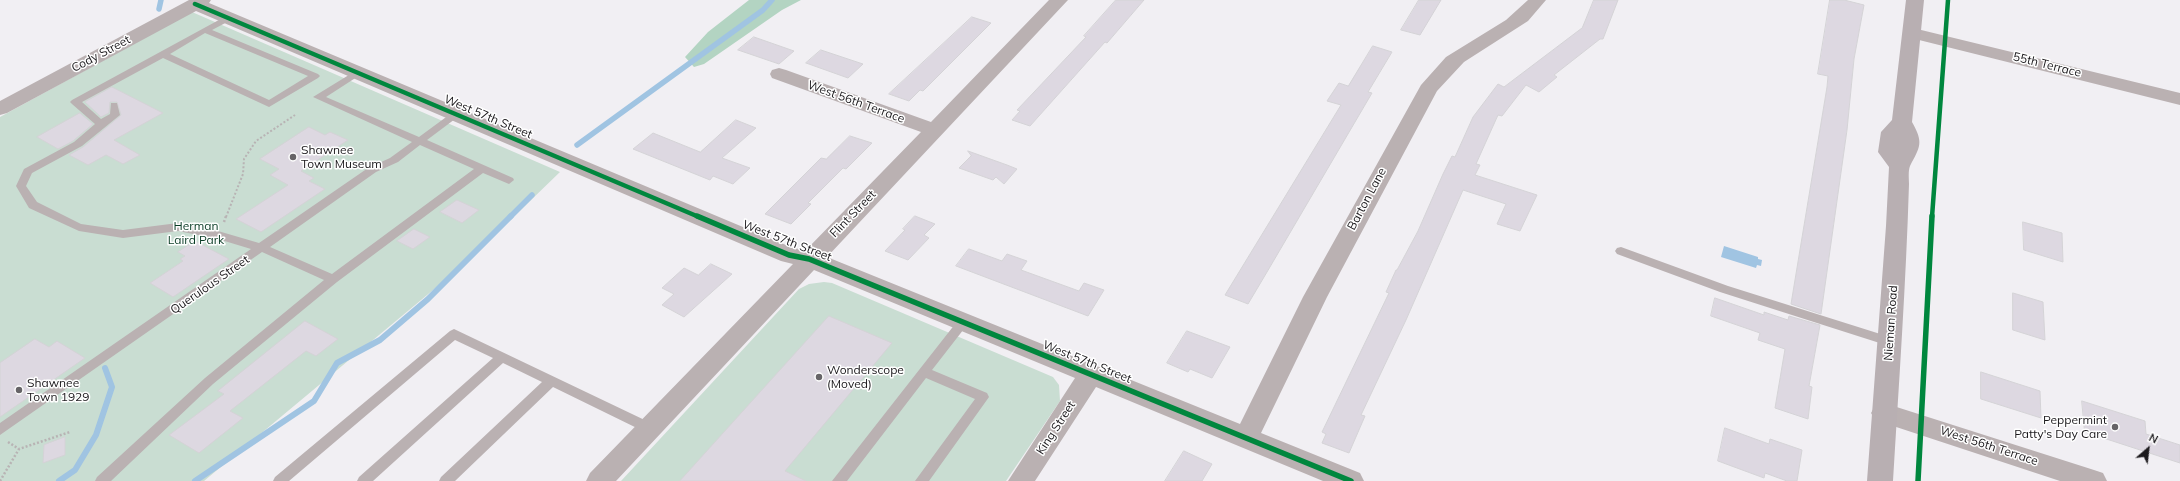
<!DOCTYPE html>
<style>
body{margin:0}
#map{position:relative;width:2180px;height:481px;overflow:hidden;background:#f1eff3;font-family:Mulish,sans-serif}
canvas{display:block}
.north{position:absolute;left:2128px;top:429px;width:40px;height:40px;-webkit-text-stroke:3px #fff;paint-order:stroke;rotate:28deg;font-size:11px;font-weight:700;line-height:16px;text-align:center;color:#1b191c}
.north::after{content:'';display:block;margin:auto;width:14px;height:18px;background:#1b191c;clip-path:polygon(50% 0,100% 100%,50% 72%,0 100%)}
</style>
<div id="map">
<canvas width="2180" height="481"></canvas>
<div class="north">N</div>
</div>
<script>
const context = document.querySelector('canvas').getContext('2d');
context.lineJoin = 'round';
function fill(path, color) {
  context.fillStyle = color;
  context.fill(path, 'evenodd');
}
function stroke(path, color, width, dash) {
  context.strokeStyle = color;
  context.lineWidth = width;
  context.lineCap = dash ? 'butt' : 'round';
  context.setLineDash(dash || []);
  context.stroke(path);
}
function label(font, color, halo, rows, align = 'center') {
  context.font = font + ' Mulish,sans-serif';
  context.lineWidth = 3;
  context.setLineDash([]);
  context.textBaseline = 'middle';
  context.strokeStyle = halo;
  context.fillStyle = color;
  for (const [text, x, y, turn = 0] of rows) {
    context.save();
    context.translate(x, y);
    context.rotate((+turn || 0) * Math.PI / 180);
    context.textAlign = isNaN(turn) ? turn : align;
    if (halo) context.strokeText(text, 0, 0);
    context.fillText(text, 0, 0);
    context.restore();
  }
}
fill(new Path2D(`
 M 192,12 L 560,172 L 469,260 L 204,481 L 0,481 L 0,117 Z
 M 824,282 L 832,283 L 1053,377 L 1059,385 L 1060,401 L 1006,481 L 621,481 L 799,289 L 809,284 Z`), '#c9ddd2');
fill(new Path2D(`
 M 749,0 L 801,0 L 782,10 L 704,64 L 694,67 L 685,57 L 708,32 Z`), '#b3d4c2');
fill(new Path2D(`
 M 1724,246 L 1758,257 L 1758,259 L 1762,260 L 1761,266 L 1757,265 L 1756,268 L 1721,257 Z`), '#a0c4e2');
stroke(new Path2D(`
 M 159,9 L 161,0
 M 577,145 L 763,10 L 772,0
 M 510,217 L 532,195`), '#a0c4e2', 5.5);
stroke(new Path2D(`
 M 59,481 L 75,470 L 96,435 L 112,387 L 105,368
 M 195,481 L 314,401 L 337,363 L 380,340 L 428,299 L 511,216`), '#a0c4e2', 6);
const building = new Path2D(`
 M 1116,0 L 1144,0 L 1107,43 L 1105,42 L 1030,126 L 1012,120 L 1020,111 L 1017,110 L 1086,37 L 1084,36 Z
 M 1419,0 L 1441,0 L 1420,35 L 1401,30 Z
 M 1594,0 L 1618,0 L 1603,39 L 1600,39 L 1554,75 L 1557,77 L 1539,92 L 1526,85 L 1502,116 L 1498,115 L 1476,164 L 1480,165 L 1475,175 L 1537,195 L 1520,231 L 1497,224 L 1506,204 L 1463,190 L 1406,320 L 1361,415 L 1365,416 L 1349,453 L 1322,443 L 1326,434 L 1322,432 L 1389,293 L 1386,292 L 1396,270 L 1397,270 L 1418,231 L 1443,174 L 1452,156 L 1455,157 L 1473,117 L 1498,84 L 1504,87 L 1582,28 Z
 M 1830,0 L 1844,0 L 1864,5 L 1854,59 L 1847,130 L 1821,314 L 1791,304 L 1827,87 L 1828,76 L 1818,74 Z
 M 972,17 L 991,23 L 923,91 L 920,90 L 909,101 L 889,94 Z
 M 754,37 L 794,51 L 779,64 L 738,50 Z
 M 1373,46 L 1392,52 L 1368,92 L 1372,93 L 1267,272 L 1248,304 L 1225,295 L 1341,105 L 1327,101 L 1339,83 L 1348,86 Z
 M 821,50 L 863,64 L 848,78 L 806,63 Z
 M 112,87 L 163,113 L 114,140 L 140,155 L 123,164 L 106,155 L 88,165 L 69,155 L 83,147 L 121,115 L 117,102 L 110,102 L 109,113 L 101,117 L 85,102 Z
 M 80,113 L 93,124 L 73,141 L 58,149 L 37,137 Z
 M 736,120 L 756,128 L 722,158 L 750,168 L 733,184 L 713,176 L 710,180 L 633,149 L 653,133 L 700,152 Z
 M 309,127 L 325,135 L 330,132 L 348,140 L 301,171 L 314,178 L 309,181 L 325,189 L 261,232 L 236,219 L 288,185 L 270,175 L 279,169 L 260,159 Z
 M 850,136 L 872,143 L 846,169 L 843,168 L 808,203 L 811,204 L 791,224 L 765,214 L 821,158 L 826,159 Z
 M 968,151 L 1007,165 L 1017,169 L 1004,184 L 996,177 L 993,180 L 959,168 L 971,156 Z
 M 457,200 L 479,210 L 462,223 L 440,212 Z
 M 915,216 L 935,224 L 924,235 L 929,238 L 908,260 L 885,251 L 905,230 L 903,229 Z
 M 2023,222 L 2062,233 L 2063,262 L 2024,250 Z
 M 414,229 L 430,237 L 413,249 L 397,241 Z
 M 195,241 L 229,259 L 173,297 L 150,283 L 183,261 L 180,259 L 185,256 L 178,252 Z
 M 969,249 L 1002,261 L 1007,254 L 1027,261 L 1021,270 L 1079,291 L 1084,283 L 1104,290 L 1088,316 L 956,266 Z
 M 711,264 L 732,274 L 684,317 L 662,305 L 674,294 L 662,288 L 684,268 L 698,275 Z
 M 2013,293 L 2043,302 L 2045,340 L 2013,330 Z
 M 1715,298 L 1764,315 L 1764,312 L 1788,320 L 1789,316 L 1820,325 L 1809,386 L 1812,387 L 1808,419 L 1775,408 L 1785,349 L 1758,340 L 1760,333 L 1711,316 Z
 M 829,316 L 892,343 L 785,471 L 806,481 L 680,481 Z
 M 305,321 L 338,339 L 316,356 L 306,351 L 230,411 L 243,418 L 199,453 L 169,435 L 224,394 L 218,391 Z
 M 1187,331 L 1230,347 L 1212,378 L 1190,369 L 1188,372 L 1167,363 Z
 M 35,339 L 49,347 L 57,341 L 85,358 L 0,417 L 0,363 Z
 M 1981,372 L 2040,391 L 2041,418 L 1981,399 Z
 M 2082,401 L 2145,421 L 2146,434 L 2180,445 L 2180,463 L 2085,432 Z
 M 1725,428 L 1769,444 L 1770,439 L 1802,450 L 1797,481 L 1787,481 L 1765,473 L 1764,478 L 1718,461 Z
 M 65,437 L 65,455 L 43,463 L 44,445 Z
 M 1184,451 L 1212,464 L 1202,481 L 1165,481 Z`);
fill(building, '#ddd8e1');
stroke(building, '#d4d3d6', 1);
stroke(new Path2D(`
 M 226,217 L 243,174 L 244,159 L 256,141 L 295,115`), '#b8b3b4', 2, [2, 2]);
stroke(new Path2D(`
 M 224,222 L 226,216
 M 8,442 L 19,449 L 70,432
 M 0,481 L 19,449`), '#b8b3b4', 2.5, [2, 2]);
fill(new Path2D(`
 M 228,15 L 231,16 L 231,20 L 212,30 L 318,74 L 320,76 L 318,78 L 269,107 L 163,58 L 82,102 L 101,119 L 110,114 L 111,103 L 117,103 L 120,115 L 82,146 L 32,173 L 26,186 L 37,202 L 81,224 L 123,230 L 178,223 L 218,231 L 259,243 L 368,168 L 390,158 L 412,142 L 313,97 L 357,70 L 362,73 L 360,75 L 326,97 L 419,137 L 453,112 L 459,112 L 461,114 L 459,116 L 427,140 L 513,178 L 514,180 L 509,184 L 483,173 L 337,282 L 213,384 L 111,481 L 95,481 L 97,477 L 205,378 L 324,280 L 262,252 L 0,435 L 0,423 L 251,249 L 218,239 L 178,231 L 123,238 L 79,231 L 29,208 L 16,186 L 24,169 L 74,142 L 95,124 L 72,104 L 70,102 L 72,100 ZM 205,33 L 308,76 L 269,100 L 170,54 ZM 420,145 L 474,169 L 332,274 L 270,247 L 376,172 L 398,162 Z
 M 1621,247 L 1728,286 L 1893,338 L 1895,341 L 1893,344 L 1889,346 L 1720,292 L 1617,254 L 1615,251 L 1617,248 Z
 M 963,318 L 967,319 L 969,322 L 967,325 L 932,370 L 987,393 L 989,397 L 929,481 L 915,481 L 975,399 L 926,378 L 847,481 L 832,481 L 959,319 Z
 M 454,329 L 653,424 L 655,428 L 653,432 L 649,433 L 645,432 L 553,387 L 455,481 L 439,481 L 441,477 L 542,382 L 503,363 L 373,481 L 357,481 L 359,477 L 493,358 L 455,340 L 289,481 L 273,481 L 275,477 L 450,331 Z`), '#bab1b2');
fill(new Path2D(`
 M 189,0 L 211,0 L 209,3 L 793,248 L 806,250 L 921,132 L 772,78 L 770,74 L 772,70 L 779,68 L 786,70 L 931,122 L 1049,0 L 1068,0 L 827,257 L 1240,424 L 1303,297 L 1421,85 L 1446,57 L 1506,20 L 1528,0 L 1546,0 L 1528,21 L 1464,62 L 1437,91 L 1327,297 L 1261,433 L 1360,473 L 1364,481 L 1323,481 L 1096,387 L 1035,481 L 1008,481 L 1075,378 L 814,270 L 616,481 L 586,481 L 590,473 L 793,264 L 781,261 L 196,11 L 7,113 L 0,115 L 0,101 Z
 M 1913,28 L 2180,93 L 2180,105 L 1907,37 L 1904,33 L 1907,29 Z
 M 1884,403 L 2094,470 L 2103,473 L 2107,481 L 2060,481 L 1875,420 L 1871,413 L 1875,406 Z`), '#bab1b2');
fill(new Path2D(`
 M 1906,0 L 1924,0 L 1912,122 C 1924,143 1920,147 1910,166 C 1908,171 1909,179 1909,184 C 1906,283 1899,382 1893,481 L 1867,481 L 1886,226 L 1889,167 L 1878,152 L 1881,132 L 1892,120 Z`), '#b8afb2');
stroke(new Path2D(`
 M 195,4 L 699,217
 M 1932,217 L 1948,0`), '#00873e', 4.5);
stroke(new Path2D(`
 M 697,216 L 789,255 L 809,259 L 1351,481
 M 1918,481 L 1932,216`), '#00873e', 5.5);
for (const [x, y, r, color] of [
 [293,157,4,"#666467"],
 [819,377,4,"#666467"],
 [19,390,4,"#666467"],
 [2115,427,4,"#666467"]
]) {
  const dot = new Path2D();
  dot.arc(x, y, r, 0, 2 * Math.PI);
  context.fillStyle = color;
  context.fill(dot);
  stroke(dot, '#fff', 1.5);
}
label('12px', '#1b191c', '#fff', [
 ["Cody Street",101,54,-28],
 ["55th Terrace",2047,65,14],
 ["West 56th Terrace",856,102,20],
 ["West 57th Street",488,117,23],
 ["Barton Lane",1367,199,-62],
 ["Flint Street",853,214,-46],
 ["West 57th Street",787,241,21],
 ["Querulous Street",210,285,-35],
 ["Nieman Road",1891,323,-86],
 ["West 57th Street",1087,362,22],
 ["King Street",1056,428,-57],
 ["West 56th Terrace",1989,446,18]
]);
label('12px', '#1b191c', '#fff', [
 ["Shawnee",301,150],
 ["Town Museum",301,164],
 ["Wonderscope",827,370],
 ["(Moved)",827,384],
 ["Shawnee",27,383],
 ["Town 1929",27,397],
 ["Peppermint",2107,420,"right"],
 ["Patty's Day Care",2107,434,"right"]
], 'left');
label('12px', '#073a23', '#fff', [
 ["Herman",196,226],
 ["Laird Park",196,240]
]);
</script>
